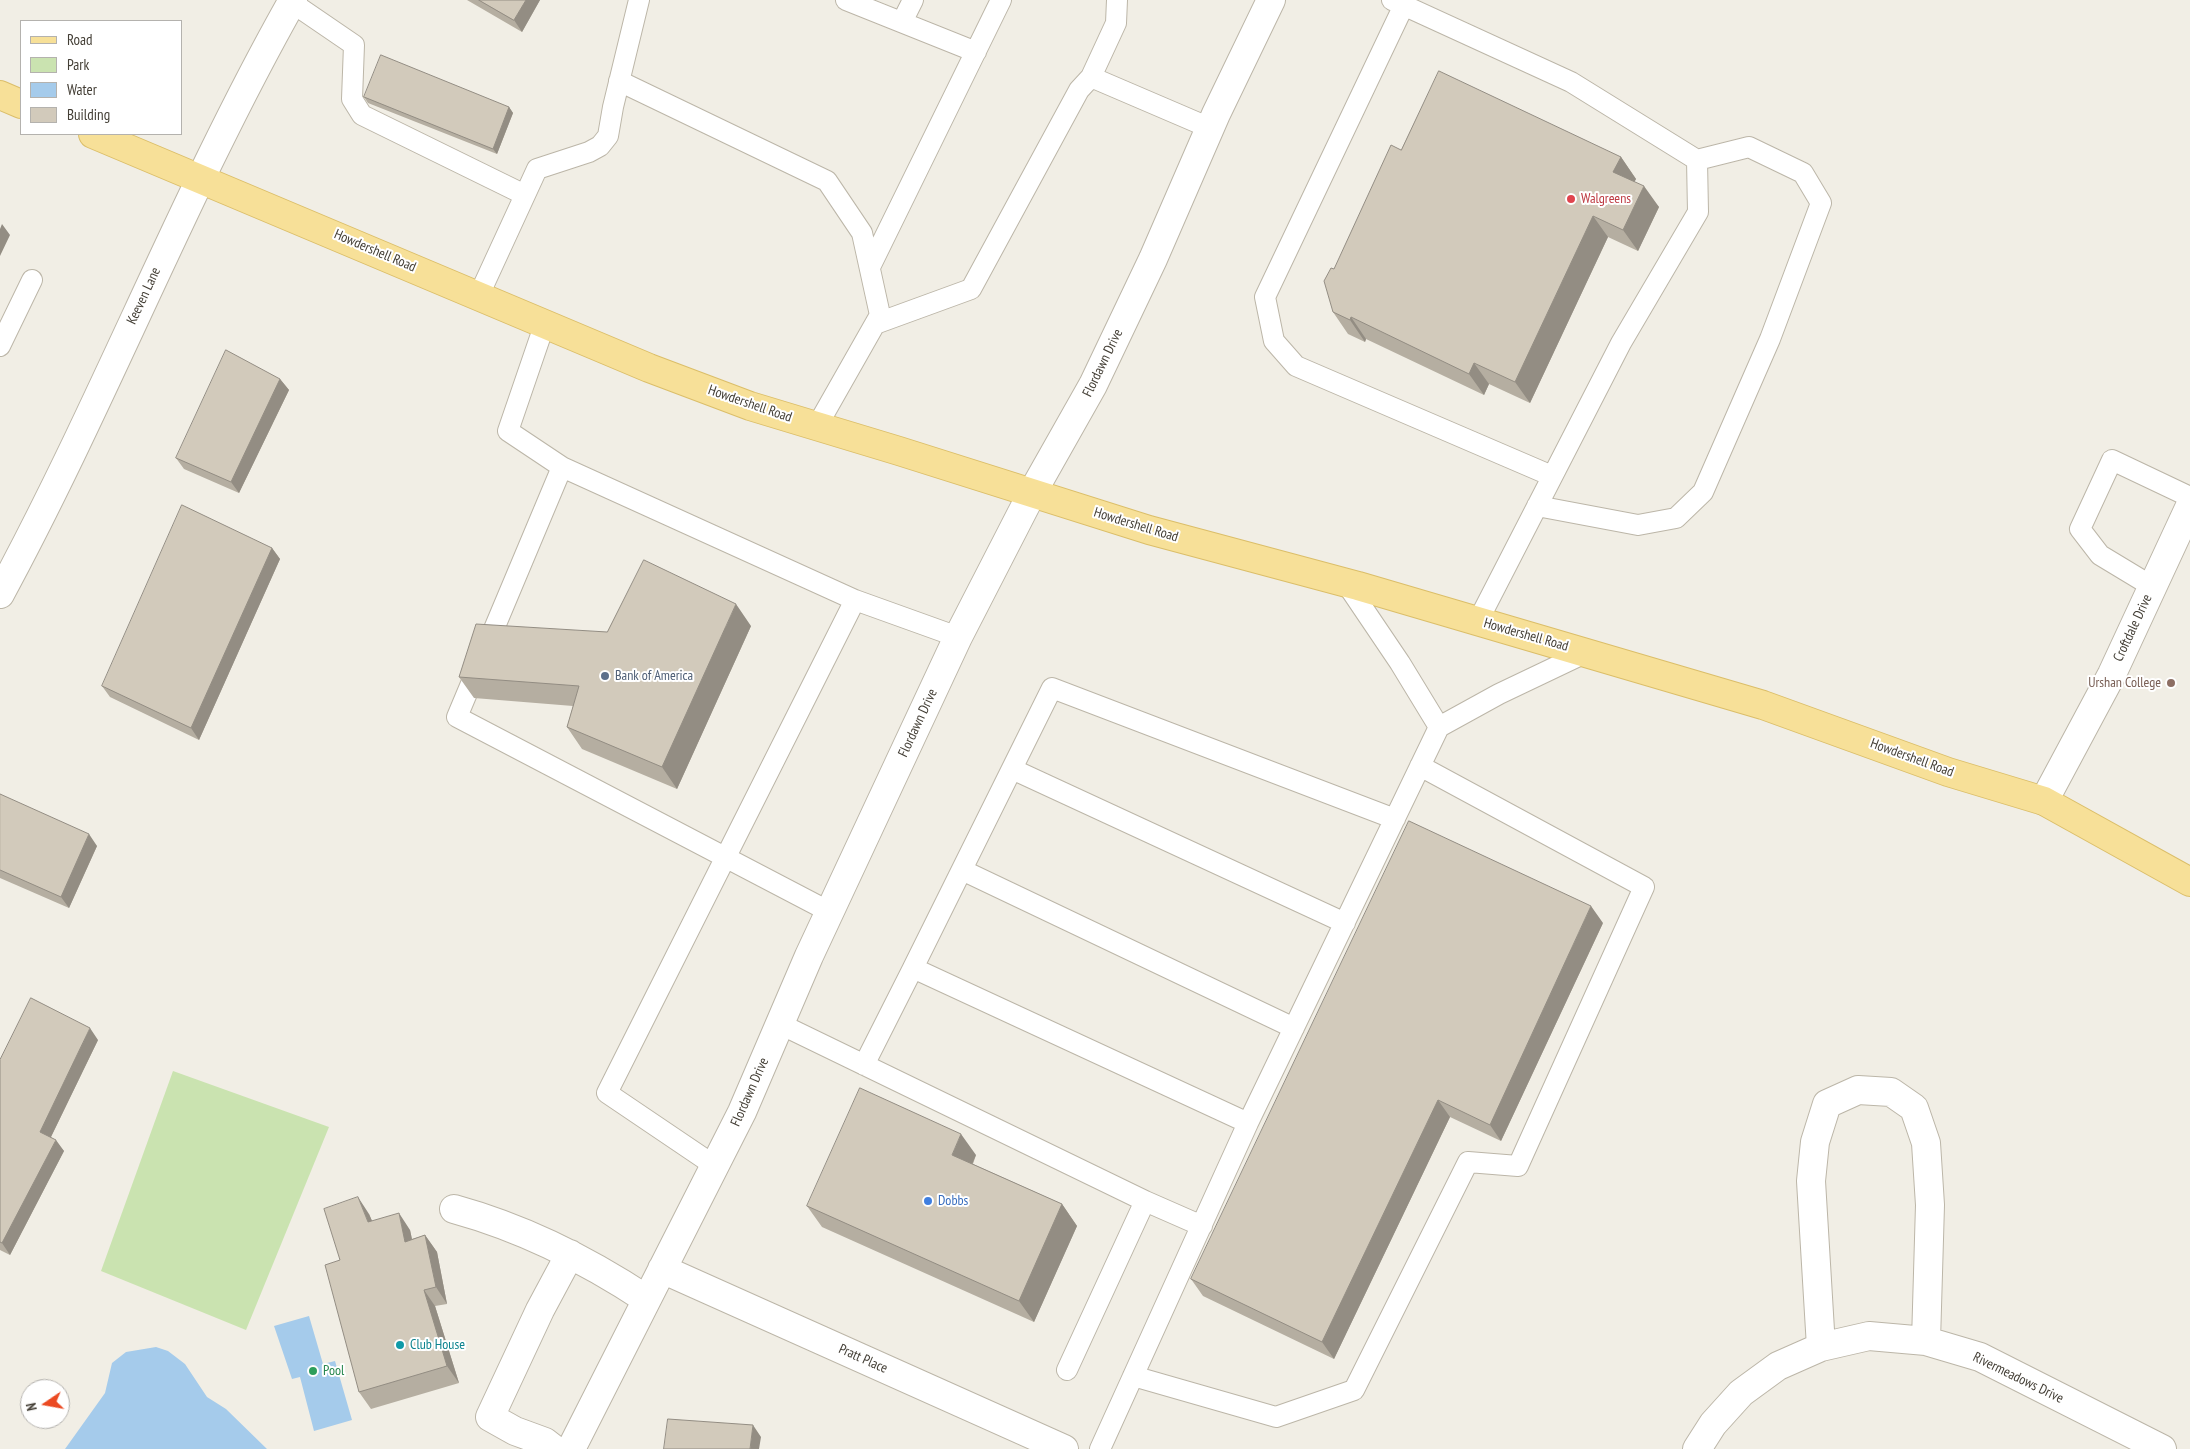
<!DOCTYPE html>
<style>
body{margin:0}
#map{position:relative;width:2190px;height:1449px;overflow:hidden;background:#f1eee5;font-family:"PT Sans Narrow",sans-serif}
canvas{display:block}
.legend{position:absolute;left:20px;top:20px;width:162px;height:115px;box-sizing:border-box;background:#fff;border:1px solid #b4b2ae;margin:0;padding:6px 9px;list-style:none;font-size:15px;color:#433e35}
.legend li{display:flex;align-items:center;gap:10px;height:25px}
.legend b{width:25px;border:1px solid #b4b2ae}
.north{position:absolute;left:20px;top:1379px;width:50px;height:50px;box-sizing:border-box;background:#fff;border:1px solid #b4b2ae;border-radius:50%;rotate:258deg;font-size:14px;font-weight:700;line-height:20px;text-align:center;color:#433e35}
.north::after{content:'';display:block;margin:auto;width:18px;height:22px;background:#eb4a22;clip-path:polygon(50% 0,100% 100%,50% 72%,0 100%)}
</style>
<div id="map">
<canvas width="2190" height="1449"></canvas>
<ul class="legend">
<li><b style="height:6px;background:#f7e098"></b>Road</li>
<li><b style="height:14px;background:#cae3b0"></b>Park</li>
<li><b style="height:14px;background:#a5cbeb"></b>Water</li>
<li><b style="height:14px;background:#d2cabb"></b>Building</li>
</ul>
<div class="north">N</div>
</div>
<script>
const context = document.querySelector('canvas').getContext('2d');
context.lineJoin = 'round';
function fill(path, color) {
  context.fillStyle = color;
  context.fill(path, 'evenodd');
}
function stroke(path, color, width, dash) {
  context.strokeStyle = color;
  context.lineWidth = width;
  context.lineCap = dash ? 'butt' : 'round';
  context.setLineDash(dash || []);
  context.stroke(path);
}
function label(font, color, halo, rows, align = 'center') {
  context.font = font + ' "PT Sans Narrow",sans-serif';
  context.lineWidth = 4;
  context.setLineDash([]);
  context.textBaseline = 'middle';
  context.strokeStyle = halo;
  context.fillStyle = color;
  for (const [text, x, y, turn = 0] of rows) {
    context.save();
    context.translate(x, y);
    context.rotate((+turn || 0) * Math.PI / 180);
    context.textAlign = isNaN(turn) ? turn : align;
    if (halo) context.strokeText(text, 0, 0);
    context.fillText(text, 0, 0);
    context.restore();
  }
}
fill(new Path2D(`
 M 173,1071 L 329,1127 L 246,1330 L 101,1271 Z`), '#cae3b0');
fill(new Path2D(`
 M 309,1316 L 323,1364 L 335,1361 L 352,1420 L 314,1431 L 300,1377 L 292,1379 L 274,1326 Z
 M 156,1347 L 168,1351 L 185,1364 L 207,1397 L 226,1409 L 267,1449 L 65,1449 L 105,1393 L 112,1363 L 126,1352 Z`), '#a5cbeb');
const lane = new Path2D(`
 M 846,0 L 976,52
 M 1392,0 L 1571,82 L 1697,160 L 1698,212 L 1621,343 L 1478,621
 M 291,2 L 354,45 L 352,99 L 362,115 L 525,195
 M 1404,5 L 1265,297 L 1274,341 L 1296,366 L 1552,476
 M 902,22 L 913,0
 M 1091,77 L 1116,23 L 1117,0
 M 619,81 L 827,181 L 862,233 L 880,315 L 817,426
 M 870,267 L 1001,0
 M 479,295 L 537,169 L 589,152 L 600,146 L 608,136 L 613,107 L 639,0
 M 545,323 L 508,431 L 562,467 L 457,717 L 830,912
 M 875,324 L 971,289 L 1079,90 L 1091,77 L 1210,128
 M 0,346 L 32,280
 M 562,467 L 855,600 L 607,1093 L 715,1166
 M 1537,506 L 1638,525 L 1676,518 L 1703,492 L 1770,339 L 1821,203 L 1803,173 L 1749,147 L 1697,160
 M 1346,583 L 1400,663 L 1439,727 L 1499,694 L 1585,653
 M 2153,587 L 2100,555 L 2080,529 L 2112,460 L 2190,497
 M 855,600 L 958,637
 M 1012,769 L 1345,923
 M 962,870 L 1294,1028
 M 913,968 L 1052,688 L 1395,819
 M 780,1024 L 1145,1201 L 1067,1370
 M 864,1065 L 913,968 L 1248,1123
 M 1145,1201 L 1202,1226
 M 1133,1376 L 1276,1417 L 1354,1390 L 1468,1162 L 1518,1166 L 1644,887 L 1420,766
 M 1100,1449 L 1248,1123 L 1439,727`);
const street = new Path2D(`
 M 0,594 C 105,400 184,193 293,0
 M 2044,801 L 2112,674 L 2190,506
 M 454,1209 C 523,1228 587,1260 646,1299
 M 662,1269 L 1064,1449
 M 1821,1347 L 1811,1181 L 1815,1142 L 1827,1104 L 1858,1090 L 1891,1092 L 1914,1108 L 1926,1143 L 1930,1205 L 1926,1341
 M 554,1449 L 545,1442 L 515,1431 L 490,1417 L 540,1310 L 570,1254
 M 571,1449 L 742,1112 L 809,956 L 958,637 L 1032,493 L 1093,385 L 1153,259 L 1216,114 L 1271,0
 M 1697,1449 L 1713,1424 L 1741,1393 L 1778,1366 L 1821,1347 L 1869,1336 L 1926,1341 L 1980,1357 L 2162,1449`);
const primary = new Path2D(`
 M 0,95 L 21,104
 M 93,134 L 649,368 L 750,406 L 899,451 L 1149,530 L 1358,586 L 1763,705 L 1948,772 L 2044,801 L 2190,882`);
stroke(lane, '#bcb6a8', 22);
stroke(street, '#bcb6a8', 30);
stroke(primary, '#dbbe69', 30);
stroke(lane, '#fff', 20);
stroke(street, '#fff', 28);
stroke(primary, '#f7e098', 28);
fill(new Path2D(`
 M 467,0 L 540,0 L 522,32 Z
 M 364,97 L 509,107 L 513,113 L 497,154 L 368,103 Z
 M 1401,150 L 1621,157 L 1636,179 L 1634,181 L 1659,207 L 1638,251 L 1608,237 L 1530,403 L 1489,384 L 1484,395 L 1366,339 L 1365,342 L 1348,334 L 1333,312 L 1334,269 Z
 M 280,379 L 289,390 L 239,493 L 184,469 L 176,458 Z
 M 272,548 L 280,559 L 199,740 L 110,697 L 102,686 Z
 M 751,626 L 677,789 L 582,749 L 567,727 L 573,706 L 474,698 L 459,677 L 607,632 Z
 M 0,794 L 97,846 L 69,908 L 0,878 Z
 M 1603,923 L 1501,1141 L 1450,1117 L 1334,1359 L 1203,1296 L 1191,1279 Z
 M 98,1040 L 51,1137 L 64,1151 L 10,1255 L 0,1250 L 0,1060 Z
 M 976,1155 L 973,1164 L 1062,1204 L 1077,1226 L 1034,1322 L 822,1227 L 807,1206 Z
 M 369,1214 L 372,1221 L 410,1230 L 412,1239 L 425,1235 L 437,1252 L 447,1304 L 435,1306 L 459,1383 L 371,1409 L 359,1392 Z`), '#b5aea1');
fill(new Path2D(`
 M 526,0 L 540,0 L 522,32 L 514,20 Z
 M 509,107 L 513,113 L 497,154 L 493,149 Z
 M 1621,157 L 1636,179 L 1629,193 L 1613,172 Z
 M 1644,186 L 1659,207 L 1638,251 L 1623,230 Z
 M 1593,216 L 1608,237 L 1530,403 L 1515,382 Z
 M 2,224 L 10,235 L 0,256 L 0,229 Z
 M 1351,317 L 1366,339 L 1365,342 L 1350,320 Z
 M 1474,363 L 1489,384 L 1484,395 L 1469,374 Z
 M 280,379 L 289,390 L 239,493 L 231,482 Z
 M 272,548 L 280,559 L 199,740 L 191,728 Z
 M 736,604 L 751,626 L 677,789 L 662,767 Z
 M 89,834 L 97,846 L 69,908 L 61,897 Z
 M 1591,906 L 1603,923 L 1501,1141 L 1490,1125 Z
 M 90,1028 L 98,1040 L 48,1143 L 40,1132 Z
 M 1438,1100 L 1450,1117 L 1334,1359 L 1322,1342 Z
 M 961,1134 L 976,1155 L 967,1176 L 952,1155 Z
 M 56,1140 L 64,1151 L 10,1255 L 2,1243 Z
 M 358,1197 L 369,1214 L 380,1239 L 368,1222 Z
 M 1062,1204 L 1077,1226 L 1034,1322 L 1019,1301 Z
 M 399,1213 L 410,1230 L 416,1259 L 405,1242 Z
 M 425,1235 L 437,1252 L 447,1304 L 436,1287 Z
 M 424,1290 L 435,1306 L 459,1383 L 447,1366 Z
 M 753,1425 L 761,1437 L 759,1449 L 750,1449 Z`), '#938d83');
const building = new Path2D(`
 M 479,0 L 526,0 L 514,20 Z
 M 381,55 L 509,107 L 493,149 L 364,97 Z
 M 1439,71 L 1621,157 L 1613,172 L 1644,186 L 1623,230 L 1593,216 L 1515,382 L 1474,363 L 1469,374 L 1351,317 L 1350,320 L 1333,312 L 1324,281 L 1331,268 L 1334,269 L 1391,145 L 1401,150 Z
 M 226,350 L 280,379 L 231,482 L 176,458 Z
 M 182,505 L 272,548 L 191,728 L 102,686 Z
 M 644,560 L 736,604 L 662,767 L 567,727 L 579,686 L 459,677 L 476,624 L 607,632 Z
 M 0,794 L 89,834 L 61,897 L 0,870 Z
 M 1409,821 L 1591,906 L 1490,1125 L 1438,1100 L 1322,1342 L 1191,1279 Z
 M 31,998 L 90,1028 L 40,1132 L 56,1140 L 2,1243 L 0,1242 L 0,1060 Z
 M 860,1088 L 961,1134 L 952,1155 L 1062,1204 L 1019,1301 L 807,1206 Z
 M 358,1197 L 368,1222 L 399,1213 L 405,1242 L 425,1235 L 436,1287 L 424,1290 L 447,1366 L 359,1392 L 325,1265 L 340,1260 L 324,1209 Z
 M 668,1419 L 753,1425 L 750,1449 L 664,1449 Z`);
fill(building, '#d2cabb');
stroke(building, '#938d83', 1);
for (const [x, y, r, color] of [
 [1571,199,5,"#e0444e"],
 [605,676,5,"#5c6f8a"],
 [2171,683,5,"#8d6e63"],
 [928,1201,5,"#3f7fe0"],
 [400,1345,5,"#0f9aa8"],
 [313,1371,5,"#2e9e5b"]
]) {
  const dot = new Path2D();
  dot.arc(x, y, r, 0, 2 * Math.PI);
  context.fillStyle = color;
  context.fill(dot);
  stroke(dot, '#fff', 2);
}
label('14px', '#be3a42', '#fff', [
 ["Walgreens",1581,199]
], 'left');
label('14px', '#433e35', '#fff', [
 ["Howdershell Road",375,251,23],
 ["Keeven Lane",144,296,-65],
 ["Flordawn Drive",1103,363,-64],
 ["Howdershell Road",750,404,19],
 ["Howdershell Road",1136,525,17],
 ["Croftdale Drive",2133,628,-65],
 ["Howdershell Road",1526,635,16],
 ["Flordawn Drive",918,723,-65],
 ["Howdershell Road",1912,758,20],
 ["Flordawn Drive",750,1092,-66],
 ["Pratt Place",863,1359,24],
 ["Rivermeadows Drive",2018,1378,26]
]);
label('14px', '#4e5e75', '#fff', [
 ["Bank of America",615,676]
], 'left');
label('14px', '#785e54', '#fff', [
 ["Urshan College",2161,683]
], 'right');
label('14px', '#366cbe', '#fff', [
 ["Dobbs",938,1201]
], 'left');
label('14px', '#0d838f', '#fff', [
 ["Club House",410,1345]
], 'left');
label('14px', '#27864d', '#fff', [
 ["Pool",323,1371]
], 'left');
</script>
